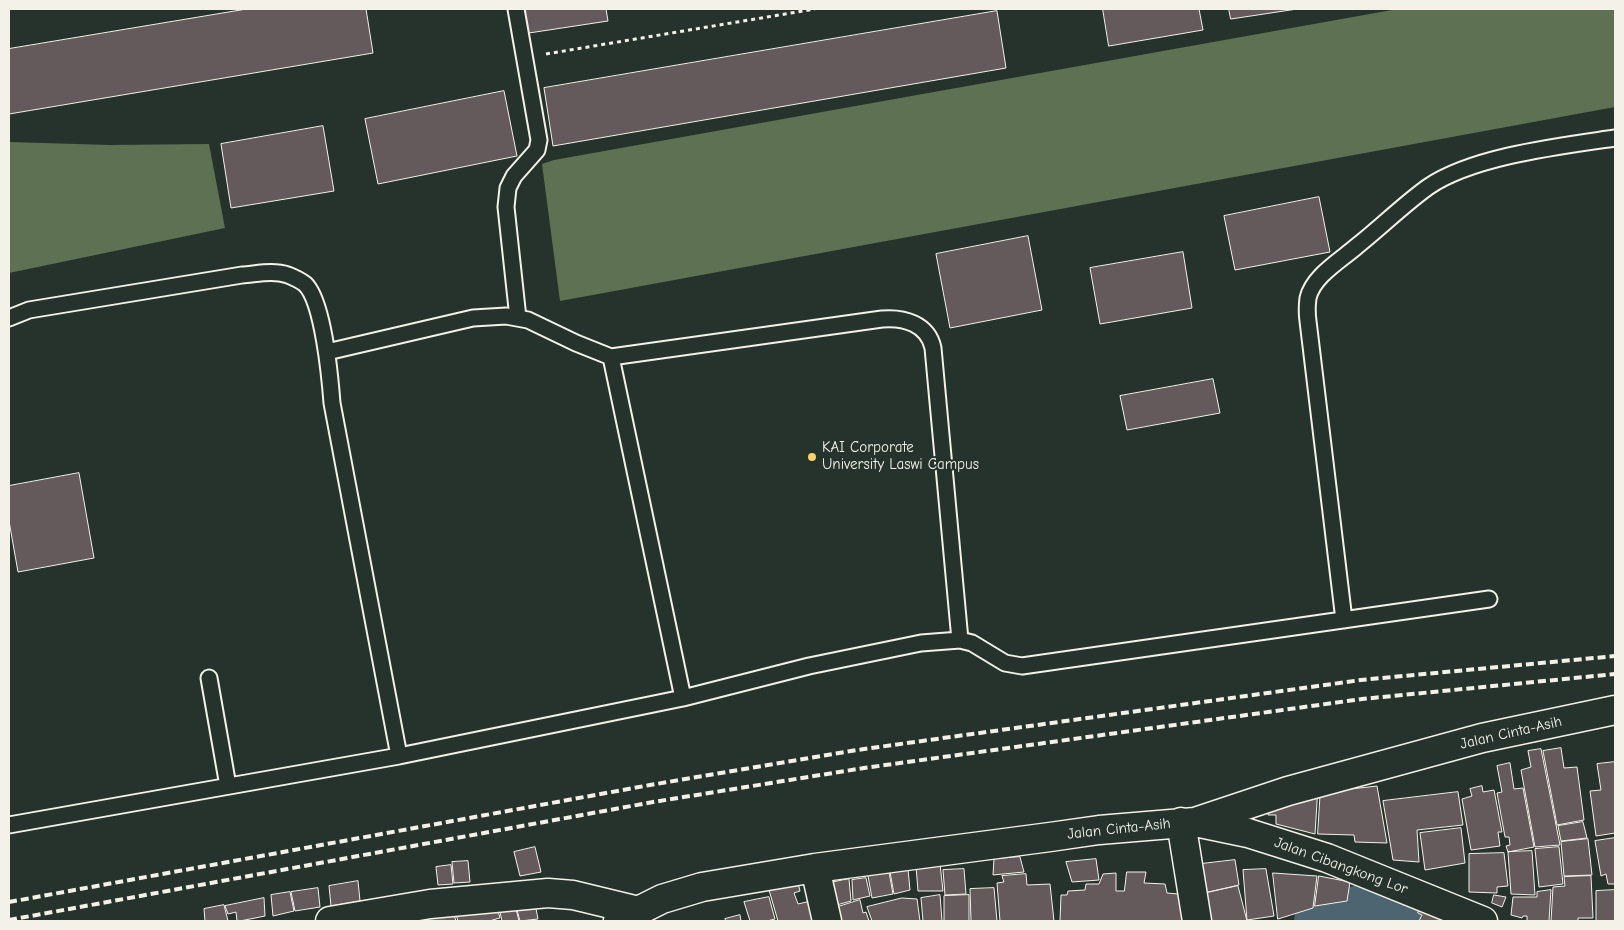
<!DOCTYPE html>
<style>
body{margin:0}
#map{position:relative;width:1624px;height:930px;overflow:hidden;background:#26332d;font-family:"Comic Neue",sans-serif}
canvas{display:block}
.frame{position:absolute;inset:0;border:10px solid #f4f1e8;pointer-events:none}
</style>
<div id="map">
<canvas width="1624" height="930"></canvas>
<div class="frame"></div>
</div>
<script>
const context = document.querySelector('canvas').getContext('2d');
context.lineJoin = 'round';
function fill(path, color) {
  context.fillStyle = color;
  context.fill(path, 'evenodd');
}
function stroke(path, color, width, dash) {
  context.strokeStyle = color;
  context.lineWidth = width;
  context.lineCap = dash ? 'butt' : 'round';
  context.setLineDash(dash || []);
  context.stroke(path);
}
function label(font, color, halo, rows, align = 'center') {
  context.font = font + ' "Comic Neue",sans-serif';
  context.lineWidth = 4;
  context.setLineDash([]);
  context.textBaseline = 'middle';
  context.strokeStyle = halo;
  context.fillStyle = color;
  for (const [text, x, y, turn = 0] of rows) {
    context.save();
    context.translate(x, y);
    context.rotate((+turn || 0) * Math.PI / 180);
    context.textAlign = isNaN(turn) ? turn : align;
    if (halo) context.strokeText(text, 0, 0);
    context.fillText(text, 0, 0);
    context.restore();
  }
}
fill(new Path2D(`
 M 1392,9 L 1615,9 L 1615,107 L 560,301 L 542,164 L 554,160 L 1392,10 Z
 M 9,142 L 110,145 L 209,144 L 225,228 L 9,273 Z`), '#5e7153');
stroke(new Path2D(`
 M 1319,921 L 1334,916 L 1375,907 L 1397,921`), '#4c6570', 50);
const building = new Path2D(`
 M 247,9 L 366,9 L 373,53 L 9,114 L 9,49 Z
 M 525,9 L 606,9 L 608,21 L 529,33 Z
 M 1103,9 L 1199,9 L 1203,30 L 1109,46 Z
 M 1229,9 L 1297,9 L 1231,19 Z
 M 997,11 L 1006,68 L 553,146 L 544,88 Z
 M 504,91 L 517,156 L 378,184 L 365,119 Z
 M 323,126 L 334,191 L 231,208 L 221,144 Z
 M 1319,197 L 1330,252 L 1235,270 L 1224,216 Z
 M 1028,236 L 1042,310 L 950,328 L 936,254 Z
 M 1183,252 L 1192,308 L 1100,324 L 1090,268 Z
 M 1213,379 L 1220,413 L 1127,430 L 1120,396 Z
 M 79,473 L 94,558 L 18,572 L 9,521 L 9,486 Z
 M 1561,748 L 1564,768 L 1577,767 L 1584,820 L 1557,825 L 1543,751 Z
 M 1541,749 L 1560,845 L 1535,847 L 1521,770 L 1531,767 L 1528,751 Z
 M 1615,762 L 1615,833 L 1596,836 L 1590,791 L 1601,790 L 1597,764 Z
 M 1510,763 L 1514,789 L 1523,788 L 1534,847 L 1508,852 L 1506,846 L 1510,845 L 1509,837 L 1505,837 L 1497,793 L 1502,792 L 1497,766 Z
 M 1318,786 L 1315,834 L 1276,824 L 1276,815 L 1268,815 L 1269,798 Z
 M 1321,786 L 1342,790 L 1377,786 L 1387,843 L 1355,842 L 1354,835 L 1318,834 Z
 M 1482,786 L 1483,792 L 1494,790 L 1502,832 L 1498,832 L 1500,846 L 1471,850 L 1462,799 L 1472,796 L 1470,789 Z
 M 1458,792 L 1463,825 L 1417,830 L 1419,862 L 1393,860 L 1383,801 Z
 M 1583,822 L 1587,838 L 1561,841 L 1558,826 Z
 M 1461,828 L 1465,863 L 1425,870 L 1420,833 Z
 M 1615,838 L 1615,884 L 1608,884 L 1606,874 L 1601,876 L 1595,841 Z
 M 1588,839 L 1592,875 L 1564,876 L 1561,842 Z
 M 535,847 L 541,872 L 520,876 L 514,852 Z
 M 1559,847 L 1563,884 L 1539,887 L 1535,849 Z
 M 1532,851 L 1535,895 L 1511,894 L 1508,852 Z
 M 1504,853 L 1508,886 L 1497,887 L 1497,893 L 1469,892 L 1469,854 Z
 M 1020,857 L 1024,872 L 993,875 L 994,859 Z
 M 1096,859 L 1099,880 L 1072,882 L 1066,862 Z
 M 1235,860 L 1239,885 L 1204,893 L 1201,864 Z
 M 468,861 L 470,882 L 454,883 L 452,862 Z
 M 940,864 L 943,891 L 918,891 L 916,866 Z
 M 451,865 L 453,884 L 438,885 L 436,867 Z
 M 908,869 L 910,890 L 894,894 L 890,872 Z
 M 964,869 L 966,894 L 945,895 L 943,870 Z
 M 1266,869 L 1274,916 L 1247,920 L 1243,870 Z
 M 889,872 L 893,894 L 872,898 L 868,876 Z
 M 1127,872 L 1146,872 L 1144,883 L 1165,884 L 1167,893 L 1189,895 L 1188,921 L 1060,921 L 1061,895 L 1067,895 L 1068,891 L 1085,890 L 1086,884 L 1099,884 L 1103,874 L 1116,873 L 1116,891 L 1124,891 Z
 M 1273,873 L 1317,876 L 1313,908 L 1278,919 Z
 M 1026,874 L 1027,885 L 1050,884 L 1054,921 L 1000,921 L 997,883 L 1004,882 L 1002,876 Z
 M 1319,876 L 1350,882 L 1347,901 L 1315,906 Z
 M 1591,876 L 1593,918 L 1578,918 L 1578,921 L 1551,921 L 1553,887 L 1565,886 L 1564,877 Z
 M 866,878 L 870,896 L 853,900 L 852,880 Z
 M 849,879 L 851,901 L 826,908 L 825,884 Z
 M 358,881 L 360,901 L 331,906 L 329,886 Z
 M 798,883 L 800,891 L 794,893 L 798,904 L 815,900 L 821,921 L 778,921 L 769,890 Z
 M 1238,886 L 1247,921 L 1206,921 L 1202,894 Z
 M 318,888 L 320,907 L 295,911 L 291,892 Z
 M 994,888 L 997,921 L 971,921 L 970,889 Z
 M 1551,890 L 1549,921 L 1527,921 L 1527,916 L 1523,916 L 1522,918 L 1511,915 L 1513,897 L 1537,897 L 1537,892 Z
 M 1615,890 L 1615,921 L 1596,921 L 1596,891 Z
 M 290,892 L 294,911 L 273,916 L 271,895 Z
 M 940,895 L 942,921 L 923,921 L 921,898 Z
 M 969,895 L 969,921 L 944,921 L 944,896 Z
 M 1494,895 L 1506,897 L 1502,907 L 1492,903 Z
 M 769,897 L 775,919 L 767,921 L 750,921 L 744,902 Z
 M 264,898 L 265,916 L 240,921 L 237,921 L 236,912 L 228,914 L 225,906 Z
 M 534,898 L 538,919 L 520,921 L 515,902 Z
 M 902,898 L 917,899 L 920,921 L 872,921 L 867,907 Z
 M 860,900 L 863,913 L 866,912 L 869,921 L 833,921 L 841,919 L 838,907 Z
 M 514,901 L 519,921 L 502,921 L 498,903 Z
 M 496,904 L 500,918 L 489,921 L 458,921 L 453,905 Z
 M 224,905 L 228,921 L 205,921 L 204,909 Z
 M 451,905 L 456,921 L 423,921 L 422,914 Z
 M 1419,910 L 1446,921 L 1419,921 L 1422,915 L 1418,913 Z
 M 740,915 L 741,921 L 726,921 L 725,919 Z`);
fill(building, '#64595b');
stroke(building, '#f4f1e8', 1);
const service = new Path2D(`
 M 516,9 L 539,140 L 537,150 L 514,176 L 508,188 L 506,207 L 518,318
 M 9,318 L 29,310 L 242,275 C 257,274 273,270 288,275 C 293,277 301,281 305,284 C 323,301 330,377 332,403 L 399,756
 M 327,352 L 473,318 L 506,316 L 528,320 L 576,343 L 611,357 L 882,319 C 904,317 928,324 933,348 L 960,640
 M 611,357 L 683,698
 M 1344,620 L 1308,321 C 1307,314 1307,306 1308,298 C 1313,276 1341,260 1357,246 C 1381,227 1403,205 1428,187 C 1473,156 1561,146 1615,138
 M 209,678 L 228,786
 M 9,825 L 399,756 L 683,698 L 809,666 L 921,643 L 960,640 L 972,643 L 1005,663 L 1022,666 L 1489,599`);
const minor = new Path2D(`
 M 1181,822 L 1197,921
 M 1195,822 L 1248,833 L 1327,858 L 1483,921
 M 815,868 L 827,921
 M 330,921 L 430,904 L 548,893 L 573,895 L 639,911
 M 618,921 L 662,899 L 702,887 L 815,868 L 1050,837 L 1099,830 L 1195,822 L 1288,791 L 1482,738 L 1615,710`);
stroke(service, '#f4f1e8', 19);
stroke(minor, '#f4f1e8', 31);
stroke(new Path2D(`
 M 546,54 L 815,9`), '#f4f1e8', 3, [4, 4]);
stroke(service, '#26332d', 15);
stroke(minor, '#26332d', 28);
stroke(new Path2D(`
 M 9,902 L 650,785 L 857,750 L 1361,680 L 1615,656
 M 9,920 L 653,802 L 864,768 L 1362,699 L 1615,674`), '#f4f1e8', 4, [8, 4]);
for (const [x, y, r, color] of [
 [812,457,5,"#ffd166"]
]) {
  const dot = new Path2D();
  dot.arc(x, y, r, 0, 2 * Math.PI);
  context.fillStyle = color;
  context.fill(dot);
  stroke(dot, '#26332d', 2);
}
label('15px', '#f4f1e8', '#26332d', [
 ["KAI Corporate",822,448],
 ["University Laswi Campus",822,465]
], 'left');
label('15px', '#f4f1e8', '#26332d', [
 ["Jalan Cinta-Asih",1511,733,-13],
 ["Jalan Cinta-Asih",1119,829,-6],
 ["Jalan Cibangkong Lor",1341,866,20]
]);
</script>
